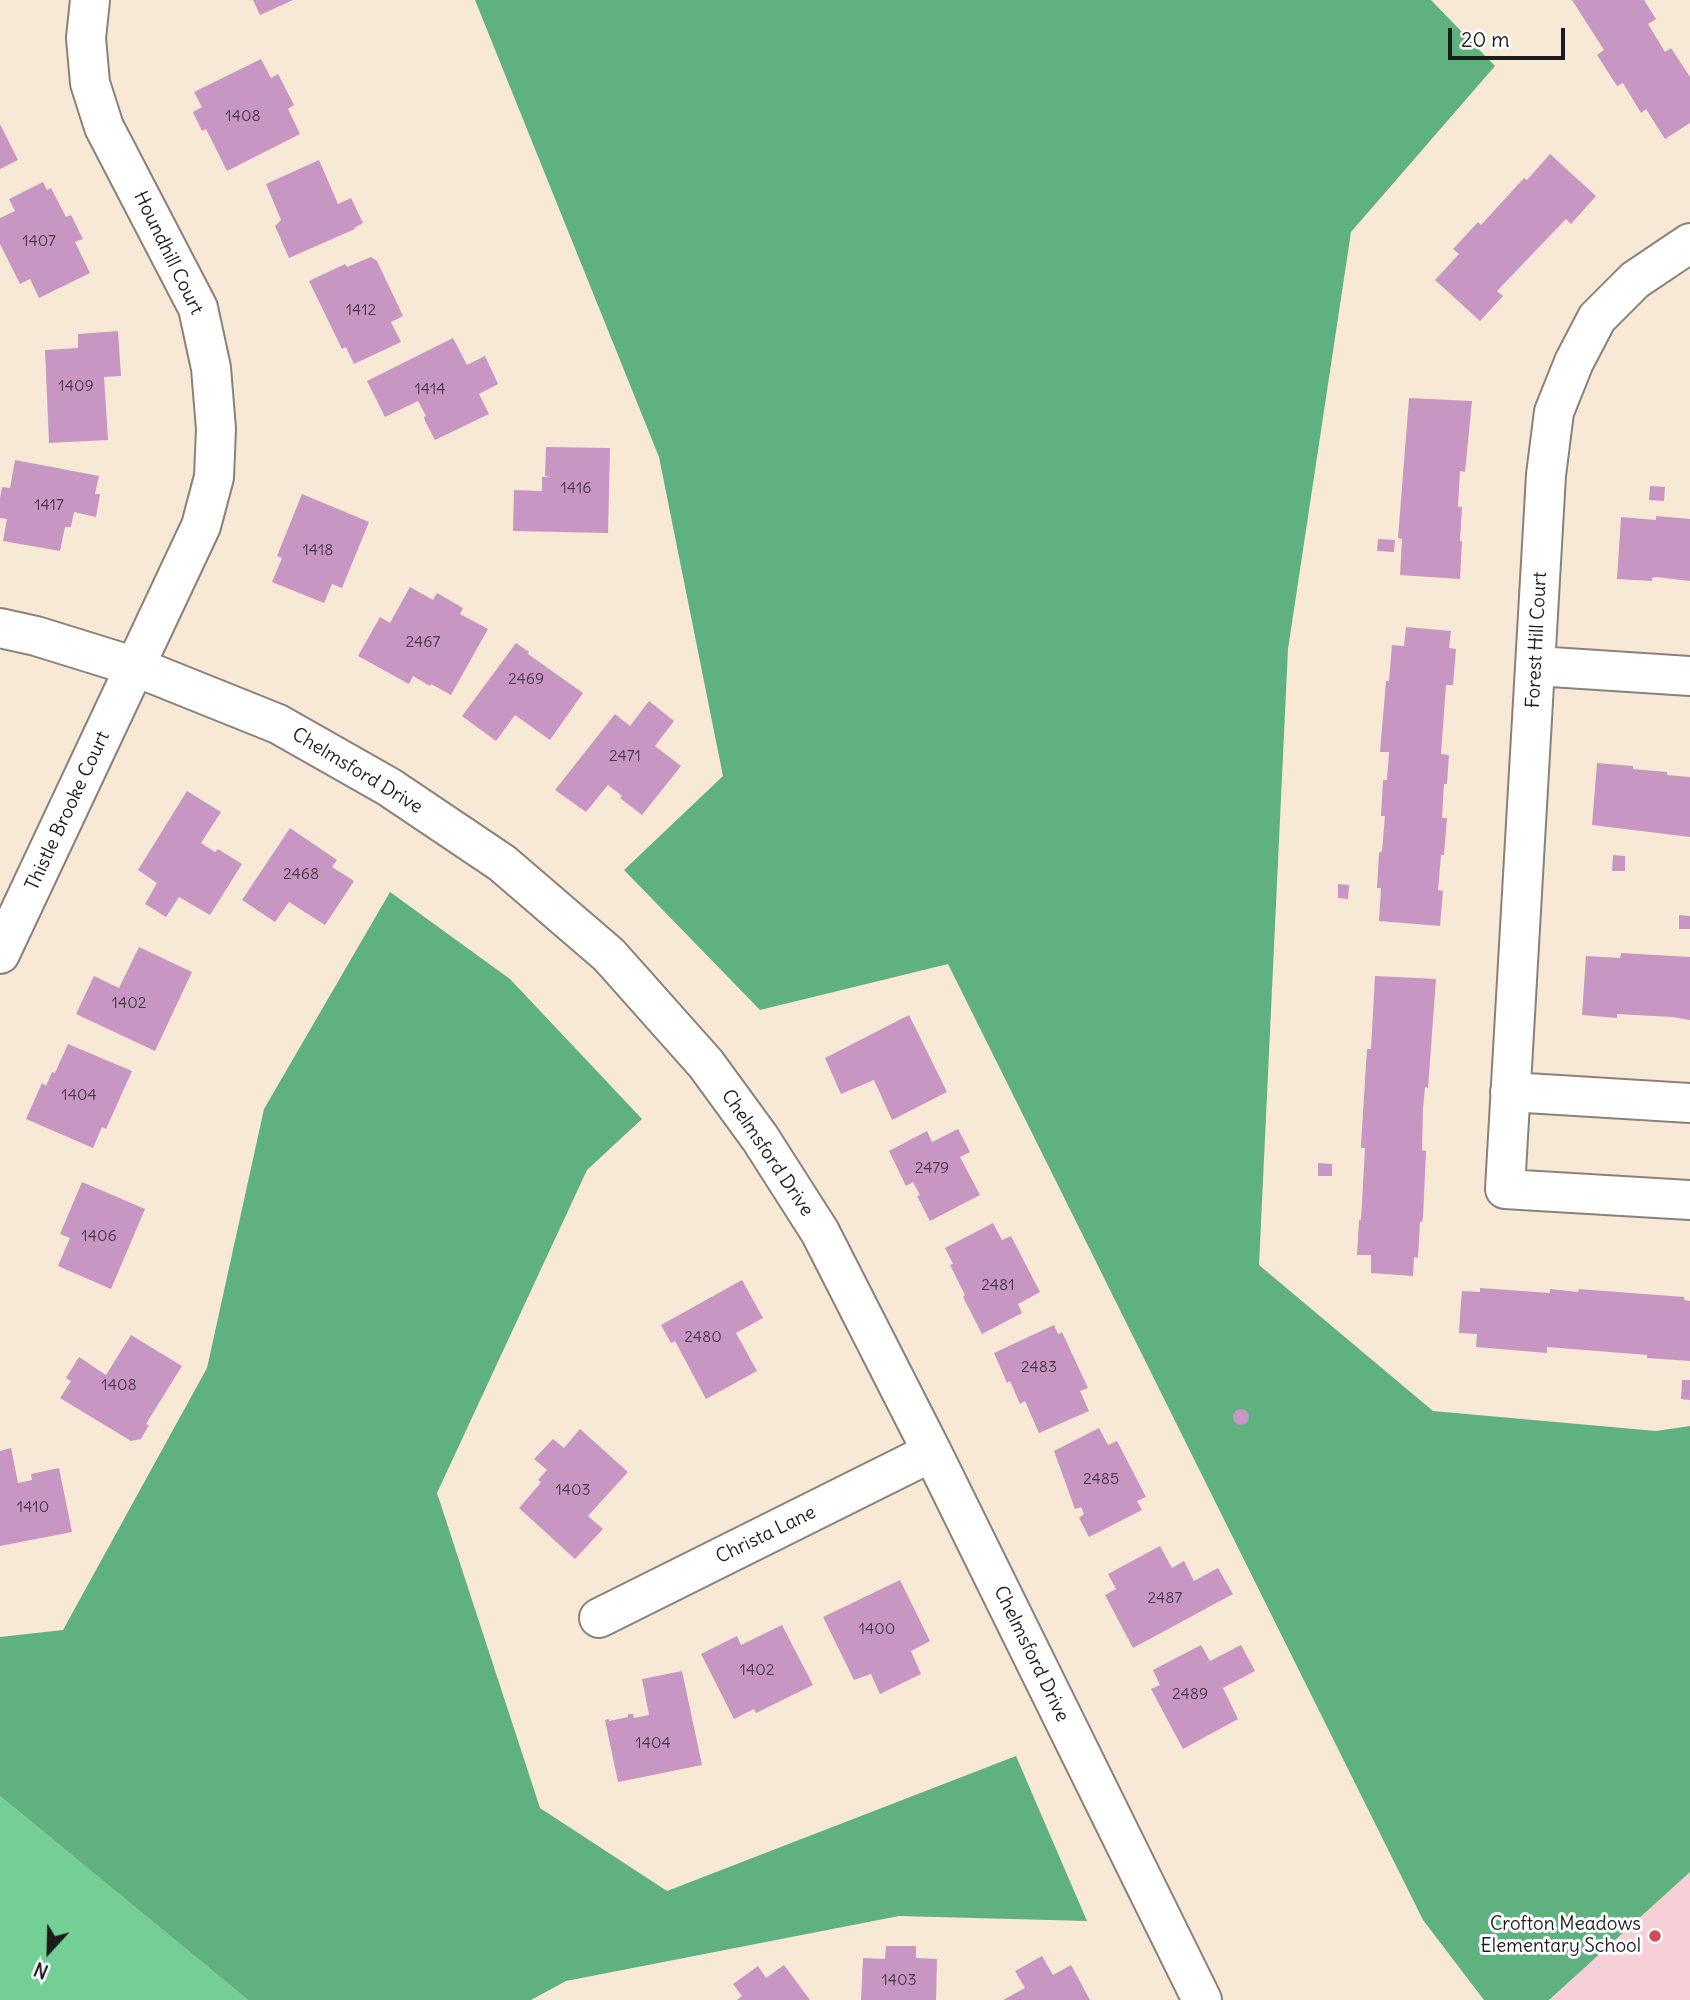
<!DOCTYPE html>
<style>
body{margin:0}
#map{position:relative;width:1690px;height:2000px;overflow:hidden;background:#f7e9d6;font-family:Delius,sans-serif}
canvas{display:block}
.north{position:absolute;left:14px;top:1916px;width:70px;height:70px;-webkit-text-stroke:5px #fff;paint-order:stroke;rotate:202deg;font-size:19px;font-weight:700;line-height:28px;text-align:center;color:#1c1c1c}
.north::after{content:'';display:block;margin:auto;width:24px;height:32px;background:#1c1c1c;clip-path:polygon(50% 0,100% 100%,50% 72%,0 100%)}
.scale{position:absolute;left:1448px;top:28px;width:117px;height:32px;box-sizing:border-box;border:4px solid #1c1c1c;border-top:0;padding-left:9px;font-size:21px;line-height:24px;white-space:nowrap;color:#1c1c1c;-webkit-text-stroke:5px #fff;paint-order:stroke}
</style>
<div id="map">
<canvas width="1690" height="2000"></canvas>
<div class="north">N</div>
<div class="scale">20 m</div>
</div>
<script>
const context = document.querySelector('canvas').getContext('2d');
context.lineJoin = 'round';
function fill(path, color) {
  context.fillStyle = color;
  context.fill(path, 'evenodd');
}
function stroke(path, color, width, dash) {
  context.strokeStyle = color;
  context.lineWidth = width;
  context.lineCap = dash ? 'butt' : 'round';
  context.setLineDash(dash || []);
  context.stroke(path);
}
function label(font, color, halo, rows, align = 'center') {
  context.font = font + ' Delius,sans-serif';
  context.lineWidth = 6;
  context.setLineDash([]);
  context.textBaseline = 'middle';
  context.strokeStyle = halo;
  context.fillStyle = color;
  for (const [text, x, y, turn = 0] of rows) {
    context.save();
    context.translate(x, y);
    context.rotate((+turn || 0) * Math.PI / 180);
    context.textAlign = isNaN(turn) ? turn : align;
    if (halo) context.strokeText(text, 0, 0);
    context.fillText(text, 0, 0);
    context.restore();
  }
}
fill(new Path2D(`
 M 1690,1872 L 1690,2000 L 1549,2000 Z`), '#f6cfd7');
fill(new Path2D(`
 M 0,1796 L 248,2000 L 0,2000 Z`), '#74cf96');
fill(new Path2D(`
 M 475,0 L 1431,0 L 1495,66 L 1351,232 L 1288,649 L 1259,1265 L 1433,1411 L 1656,1431 L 1690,1426 L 1690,1872 L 1549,2000 L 1484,2000 L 1423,1920 L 948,964 L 760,1010 L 624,870 L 723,776 L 659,457 Z
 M 390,892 L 510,979 L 642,1119 L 587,1170 L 437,1493 L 540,1808 L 667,1891 L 1016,1756 L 1087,1921 L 899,1916 L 566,1981 L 531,2000 L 248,2000 L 0,1796 L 0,1637 L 63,1630 L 207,1368 L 264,1109 Z`), '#5fb27f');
fill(new Path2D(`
 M 253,0 L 293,0 L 260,15 Z
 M 1572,0 L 1644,0 L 1656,19 L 1648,24 L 1665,52 L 1671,48 L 1690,77 L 1690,123 L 1665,139 L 1646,109 L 1641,113 L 1623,83 L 1617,86 L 1597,55 L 1604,50 Z
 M 261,59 L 271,78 L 278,74 L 294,105 L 288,109 L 300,134 L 227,171 L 206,129 L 202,131 L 193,112 L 202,107 L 194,92 Z
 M 0,124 L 18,160 L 0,169 Z
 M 1550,154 L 1596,196 L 1571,224 L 1566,219 L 1497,291 L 1503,296 L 1480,321 L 1435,280 L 1459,254 L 1453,249 L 1478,222 L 1481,225 L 1524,178 L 1527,180 Z
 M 319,160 L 338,204 L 351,198 L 363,223 L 354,228 L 355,229 L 289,258 L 275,226 L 281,220 L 266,184 Z
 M 43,182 L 47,190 L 51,188 L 66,217 L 71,215 L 83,239 L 75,242 L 90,273 L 39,298 L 30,279 L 20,284 L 0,244 L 0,218 L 15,211 L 9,199 Z
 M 371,257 L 377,261 L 403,316 L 391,322 L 401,342 L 354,364 L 346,347 L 342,349 L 309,281 L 345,264 L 347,267 Z
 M 118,331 L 121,376 L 104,377 L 108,440 L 49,443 L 45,350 L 78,348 L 78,334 Z
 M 453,338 L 467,365 L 485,356 L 498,384 L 479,394 L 489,414 L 435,440 L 425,421 L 424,417 L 426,416 L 418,401 L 385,417 L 367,381 Z
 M 1409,398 L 1472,401 L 1465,472 L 1460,471 L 1458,507 L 1462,507 L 1460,541 L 1462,541 L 1460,579 L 1400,575 L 1402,539 L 1398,538 Z
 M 546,447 L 610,448 L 608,533 L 513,531 L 514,490 L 542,491 L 542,477 L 551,477 L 545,476 Z
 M 15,460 L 99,476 L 95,494 L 100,494 L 96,517 L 74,512 L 71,527 L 65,527 L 60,551 L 3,541 L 7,519 L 0,518 L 0,498 L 2,487 L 10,488 Z
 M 1650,486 L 1665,487 L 1664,501 L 1649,500 Z
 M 302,494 L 369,522 L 342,588 L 332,584 L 324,603 L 272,582 L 282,558 L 277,556 Z
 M 1656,516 L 1690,519 L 1690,581 L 1656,577 L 1652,578 L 1652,581 L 1617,579 L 1621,517 L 1656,520 Z
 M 1378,539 L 1395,540 L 1394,552 L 1377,551 Z
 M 410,587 L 433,600 L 437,593 L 463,608 L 460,614 L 488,629 L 451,695 L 431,684 L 430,686 L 413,676 L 409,684 L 407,683 L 358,656 L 380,617 L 390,623 Z
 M 1406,627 L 1451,631 L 1449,648 L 1456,649 L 1453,685 L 1446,685 L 1441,754 L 1449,755 L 1447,784 L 1444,784 L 1442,818 L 1447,818 L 1444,855 L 1441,855 L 1438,890 L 1443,891 L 1440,926 L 1379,921 L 1381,888 L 1377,888 L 1379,853 L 1382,851 L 1385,816 L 1381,816 L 1383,780 L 1387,780 L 1389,752 L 1380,752 L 1386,681 L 1389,681 L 1392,645 L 1404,646 Z
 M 516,643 L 529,652 L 528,654 L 583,693 L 550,740 L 515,715 L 496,741 L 462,716 Z
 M 649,701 L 674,721 L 655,746 L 681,766 L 642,815 L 620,798 L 622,796 L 608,785 L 586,812 L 555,790 L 615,714 L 630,726 Z
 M 1597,763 L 1633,766 L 1633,769 L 1667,772 L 1667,775 L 1690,777 L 1690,837 L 1592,825 Z
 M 187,791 L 221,812 L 201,843 L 215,852 L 218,849 L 242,864 L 210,915 L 179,897 L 166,917 L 145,904 L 157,883 L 138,870 Z
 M 290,828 L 337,860 L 332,867 L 354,881 L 325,925 L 289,902 L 275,922 L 242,900 Z
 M 1613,855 L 1625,856 L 1625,871 L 1612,871 Z
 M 1338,884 L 1349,885 L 1348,899 L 1338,898 Z
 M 1679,915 L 1690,916 L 1690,929 L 1679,929 Z
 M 139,947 L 192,972 L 155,1051 L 76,1014 L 94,976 L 119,988 Z
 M 1621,953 L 1690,957 L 1690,1020 L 1672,1017 L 1617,1014 L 1617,1018 L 1582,1015 L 1586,956 L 1620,958 Z
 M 1375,976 L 1436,979 L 1428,1088 L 1425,1087 L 1423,1109 L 1422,1150 L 1426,1151 L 1423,1218 L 1422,1222 L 1420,1222 L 1418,1258 L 1414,1257 L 1413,1276 L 1371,1273 L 1371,1255 L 1357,1255 L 1359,1220 L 1361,1220 L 1365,1148 L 1361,1148 L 1361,1144 L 1367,1049 L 1371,1049 Z
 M 909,1015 L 947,1092 L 892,1120 L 874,1080 L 841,1094 L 825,1058 Z
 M 68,1044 L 132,1071 L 106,1129 L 102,1127 L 93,1148 L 26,1119 L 42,1083 L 46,1086 L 52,1072 L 55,1073 Z
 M 958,1129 L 970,1152 L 960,1157 L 980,1195 L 930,1221 L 917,1196 L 920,1195 L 915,1186 L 913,1182 L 906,1186 L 889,1151 L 927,1131 L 932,1142 Z
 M 1318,1163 L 1332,1164 L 1332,1176 L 1318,1176 Z
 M 82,1182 L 145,1209 L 111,1289 L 58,1266 L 70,1238 L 60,1234 Z
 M 993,1223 L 1002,1240 L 1011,1236 L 1040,1292 L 1018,1304 L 1022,1313 L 982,1334 L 963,1297 L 965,1295 L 950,1265 L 953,1264 L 945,1248 Z
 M 742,1280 L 763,1318 L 736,1333 L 757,1371 L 706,1399 L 675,1341 L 671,1343 L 661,1325 Z
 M 1480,1288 L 1550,1293 L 1550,1289 L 1578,1292 L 1579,1289 L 1684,1297 L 1684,1300 L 1690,1301 L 1690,1361 L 1647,1358 L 1647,1355 L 1547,1347 L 1547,1353 L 1476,1347 L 1477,1334 L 1459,1333 L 1460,1316 L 1462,1291 L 1480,1292 Z
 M 1054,1325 L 1058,1334 L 1062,1332 L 1088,1388 L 1080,1391 L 1089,1411 L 1039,1433 L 1025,1401 L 1020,1404 L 1010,1381 L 1007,1383 L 994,1353 Z
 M 131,1335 L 182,1366 L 146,1424 L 149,1425 L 141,1439 L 131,1441 L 60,1398 L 71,1381 L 66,1378 L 79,1357 L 106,1375 Z
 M 1682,1380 L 1690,1380 L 1690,1400 L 1681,1399 Z
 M1233 1417a8 8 0 1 1 16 0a8 8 0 1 1-16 0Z
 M 1099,1428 L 1108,1445 L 1117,1441 L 1146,1497 L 1137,1501 L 1142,1510 L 1089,1537 L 1079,1518 L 1084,1514 L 1081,1507 L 1075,1509 L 1054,1451 Z
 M 580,1429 L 628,1472 L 588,1516 L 603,1529 L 575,1559 L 519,1508 L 538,1486 L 541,1482 L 538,1480 L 547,1470 L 534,1459 L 553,1439 L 564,1448 Z
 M 11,1448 L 18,1483 L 32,1480 L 31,1474 L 59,1468 L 72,1532 L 0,1546 L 0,1451 Z
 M 1160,1546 L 1172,1568 L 1184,1561 L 1194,1581 L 1218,1568 L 1233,1594 L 1133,1648 L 1105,1595 L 1116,1589 L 1108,1574 Z
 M 900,1580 L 930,1641 L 911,1651 L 921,1674 L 880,1694 L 871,1674 L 854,1680 L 823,1617 Z
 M 782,1625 L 813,1685 L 756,1713 L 754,1709 L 734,1719 L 701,1654 L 737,1636 L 741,1645 Z
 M 1201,1645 L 1210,1661 L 1241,1645 L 1255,1671 L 1223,1688 L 1238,1719 L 1183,1749 L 1151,1689 L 1160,1685 L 1153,1670 Z
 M 682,1671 L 702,1765 L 618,1782 L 605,1720 L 609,1719 L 609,1721 L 628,1717 L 628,1714 L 633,1714 L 634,1718 L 649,1715 L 642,1679 Z
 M 886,1946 L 916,1946 L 916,1958 L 937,1959 L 936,2000 L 861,2000 L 863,1958 L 885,1959 Z
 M 1042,1956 L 1053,1975 L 1071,1965 L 1090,2000 L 1003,2000 L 1025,1988 L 1015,1971 Z
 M 784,1965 L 810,2000 L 737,2000 L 742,1996 L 733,1984 L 758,1966 L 766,1978 Z`), '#c896c3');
const street = new Path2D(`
 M 1690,243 L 1635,280 L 1597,318 L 1574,362 L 1554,412 L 1546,475 L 1505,1189 L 1690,1200
 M 0,628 L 36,636 L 136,667 L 278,724 L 389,787 L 502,863 L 609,955 L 706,1064 L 760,1138 L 820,1232 L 932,1452 L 1202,2000
 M 1536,666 L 1690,676
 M 0,954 L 201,526 L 214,477 L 216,429 L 211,368 L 198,308 L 104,127 L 90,83 L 86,38 L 90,0
 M 1510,1092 L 1690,1103
 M 599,1618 L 932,1452`);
stroke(street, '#8a8279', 42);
stroke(street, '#fff', 38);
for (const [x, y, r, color] of [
 [1655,1936,7,"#d1495b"]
]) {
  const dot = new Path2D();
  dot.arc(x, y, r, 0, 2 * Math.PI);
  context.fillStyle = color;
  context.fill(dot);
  stroke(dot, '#fff', 2.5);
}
label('16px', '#473a46', null, [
 ["1408",243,116],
 ["1407",39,241],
 ["1412",361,310],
 ["1409",76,386],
 ["1414",430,389],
 ["1416",576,488],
 ["1417",49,505],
 ["1418",318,550],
 ["2467",423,642],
 ["2469",526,679],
 ["2471",625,756],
 ["2468",301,874],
 ["1402",129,1003],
 ["1404",79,1095],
 ["2479",932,1168],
 ["1406",99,1236],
 ["2481",998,1285],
 ["2480",703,1337],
 ["2483",1039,1367],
 ["1408",119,1385],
 ["2485",1101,1479],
 ["1403",573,1490],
 ["1410",33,1507],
 ["2487",1165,1598],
 ["1400",877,1629],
 ["1402",757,1670],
 ["2489",1190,1694],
 ["1404",653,1743],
 ["1403",899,1980]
]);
label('19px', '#1c1c1c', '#fff', [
 ["Houndhill Court",168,253,64],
 ["Forest Hill Court",1537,640,-87],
 ["Chelmsford Drive",357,771,31],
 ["Thistle Brooke Court",68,811,-65],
 ["Chelmsford Drive",767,1153,56],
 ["Christa Lane",766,1535,-26],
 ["Chelmsford Drive",1031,1654,64]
]);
label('19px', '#1c1c1c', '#fff', [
 ["Crofton Meadows",1641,1925],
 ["Elementary School",1641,1947]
], 'right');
</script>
